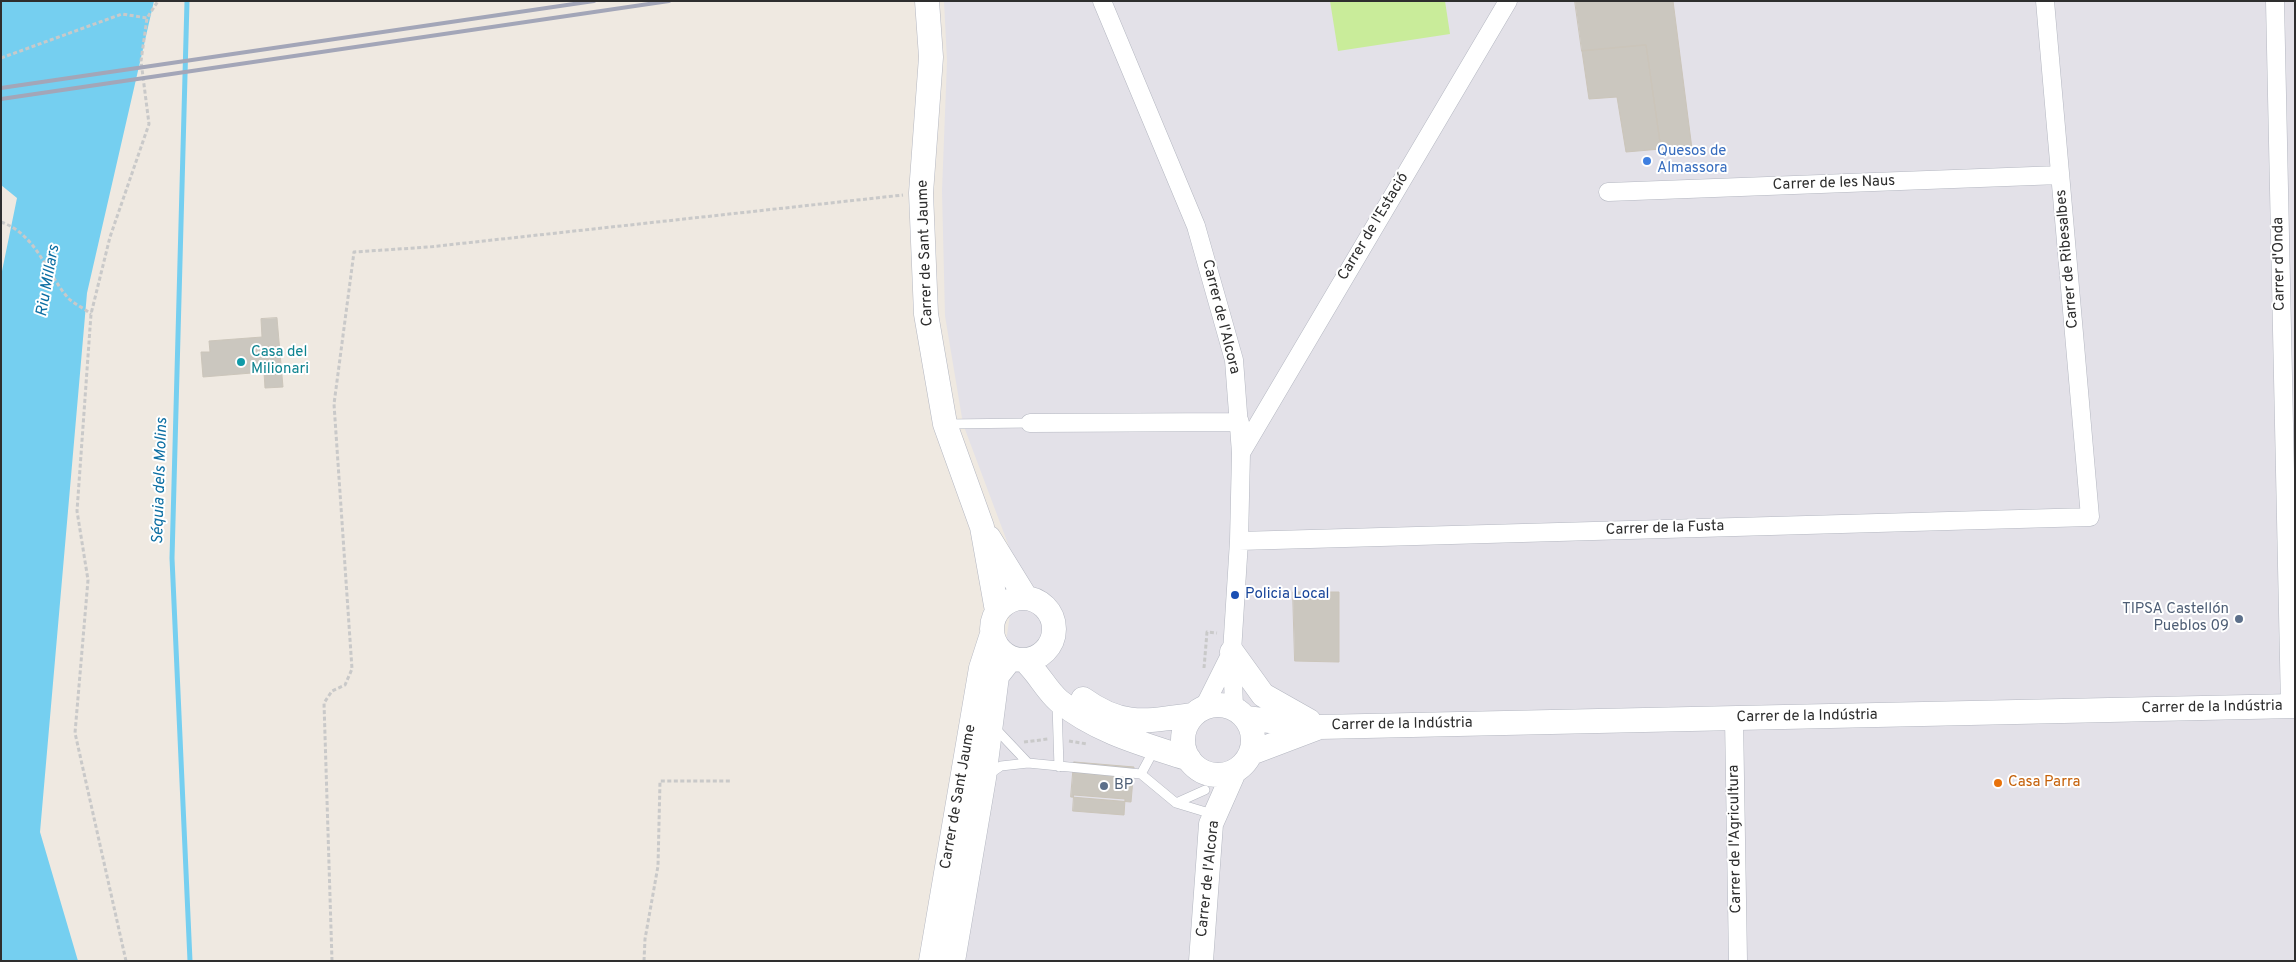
<!DOCTYPE html>
<meta charset="utf-8">
<style>
body{margin:0}
#map{position:relative;width:2296px;height:962px;overflow:hidden;background:#efe9e1;font-family:Overpass,sans-serif}
canvas{display:block}
.frame{position:absolute;inset:0;border:2px solid #2e2e2e;pointer-events:none}
</style>
<div id="map">
<canvas width="2296" height="962"></canvas>
<div class="frame"></div>
</div>
<script>
const context = document.querySelector('canvas').getContext('2d');
context.lineJoin = 'round';
function fill(path, color) {
  context.fillStyle = color;
  context.fill(path, 'evenodd');
}
function stroke(path, color, width, dash) {
  context.strokeStyle = color;
  context.lineWidth = width;
  context.lineCap = dash ? 'butt' : 'round';
  context.setLineDash(dash || []);
  context.stroke(path);
}
function label(font, color, halo, rows, align = 'center') {
  context.font = font + ' Overpass,sans-serif';
  context.lineWidth = 4;
  context.setLineDash([]);
  context.textBaseline = 'middle';
  context.strokeStyle = halo;
  context.fillStyle = color;
  for (const [text, x, y, turn = 0] of rows) {
    context.save();
    context.translate(x, y);
    context.rotate((+turn || 0) * Math.PI / 180);
    context.textAlign = isNaN(turn) ? turn : align;
    if (halo) context.strokeText(text, 0, 0);
    context.fillText(text, 0, 0);
    context.restore();
  }
}
fill(new Path2D(`
 M 944,1 L 2295,1 L 2295,961 L 958,961 L 1017,568 L 963,424 L 945,316 L 942,191 L 947,61 Z`), '#e3e1e8');
fill(new Path2D(`
 M 1330,1 L 1445,1 L 1450,34 L 1338,51 Z`), '#c9ec9a');
fill(new Path2D(`
 M 1,1 L 154,1 L 87,293 L 40,832 L 78,961 L 1,961 L 1,276 L 17,198 L 1,185 Z`), '#75cff0');
stroke(new Path2D(`
 M 187,1 L 172,558 L 190,961`), '#75cff0', 5);
const building = new Path2D(`
 M 1575,1 L 1673,1 L 1692,149 L 1661,149 L 1646,45 L 1582,51 Z
 M 1646,45 L 1661,149 L 1626,152 L 1617,97 L 1589,99 L 1582,51 Z
 M 277,318 L 283,387 L 265,388 L 264,372 L 203,377 L 201,352 L 210,352 L 209,341 L 262,337 L 261,319 Z
 M 1293,592 L 1339,592 L 1339,662 L 1295,661 Z
 M 1074,762 L 1134,767 L 1131,802 L 1071,797 Z
 M 1074,795 L 1125,799 L 1124,815 L 1073,811 Z`);
fill(building, '#cbc7bf');
stroke(building, '#cbc5ba', 1);
const lane = new Path2D(`
 M 948,424 L 1030,423
 M 1057,705 L 1059,767
 M 994,727 L 1028,763
 M 1141,774 L 1154,750
 M 988,775 L 1001,766 L 1028,763 L 1141,774 L 1176,803 L 1209,813
 M 1176,803 L 1205,790`);
const street = new Path2D(`
 M 1102,1 L 1196,226 L 1234,360 L 1241,453 L 1239,541 L 1232,652 L 1234,708
 M 2275,1 L 2290,706
 M 1608,192 L 2060,175
 M 1030,423 L 1240,422
 M 1241,453 L 1508,1
 M 1239,541 L 2090,517 L 2045,1
 M 1204,707 L 1230,655
 M 1734,718 L 1738,961`);
const secondary = new Path2D(`
 M 927,1 L 931,57 L 921,193 L 926,314 L 945,424 L 982,527 L 997,611
 M 989,538 L 1026,598
 M992 629a31 31 0 1 1 62 0a31 31 0 1 1-62 0Z
 M 1232,652 L 1263,695 L 1309,721
 M 1024,660 C 1038,672 1046,690 1059,701 C 1097,732 1143,744 1189,759
 M 1083,699 C 1123,728 1147,721 1193,715
 M1183 740a35 35 0 1 1 70 0a35 35 0 1 1-70 0Z
 M 1246,718 L 1319,727 L 2295,706
 M 1251,753 L 1317,728
 M 931,961 L 981,668 L 992,634
 M 953,961 L 984,778 L 997,676 L 1011,658
 M 1201,961 L 1211,824 L 1234,772`);
stroke(lane, '#b4b7c1', 10);
stroke(street, '#b4b7c1', 19);
stroke(secondary, '#b4b7c1', 25);
stroke(new Path2D(`
 M 1,58 L 122,14 L 147,18
 M 1,222 C 36,234 46,272 68,298 C 74,304 84,308 91,314
 M 1204,668 L 1207,632 L 1217,633
 M 1069,741 L 1087,744
 M 1024,742 L 1048,739
 M 126,961 L 75,733 L 88,580 L 77,511 L 91,314 L 110,237 L 149,124 L 141,61 L 147,18 L 158,1
 M 332,961 L 324,703 L 332,691 L 345,685 L 352,669 L 334,404 L 354,252 L 429,247 L 903,195
 M 644,961 L 645,939 L 658,866 L 660,781 L 730,781`), '#c9c9c9', 3, [4, 2.5]);
stroke(lane, '#fff', 9);
stroke(street, '#fff', 18);
stroke(secondary, '#fff', 24);
stroke(new Path2D(`
 M 1,88 L 594,1
 M 1,99 L 669,1`), '#a3a6b8', 4);
for (const [x, y, r, color] of [
 [1647,161,5,"#3f7fe0"],
 [241,362,5,"#0f9aa8"],
 [1235,595,5,"#1a4fb4"],
 [2239,619,5,"#5c6f8a"],
 [1998,783,5,"#e8710a"],
 [1104,786,5,"#5c6f8a"]
]) {
  const dot = new Path2D();
  dot.arc(x, y, r, 0, 2 * Math.PI);
  context.fillStyle = color;
  context.fill(dot);
  stroke(dot, '#fff', 2);
}
label('15px', '#366cbe', '#fff', [
 ["Quesos de",1657,152],
 ["Almassora",1657,169]
], 'left');
label('15px', '#2e2e2e', '#fff', [
 ["Carrer de les Naus",1834,184,-2],
 ["Carrer de l'Estació",1374,227,-59],
 ["Carrer de Sant Jaume",926,253,-92],
 ["Carrer de Ribesalbes",2068,259,-95],
 ["Carrer d'Onda",2280,264,-91],
 ["Carrer de l'Alcora",1220,317,76],
 ["Carrer de la Fusta",1665,529,-2],
 ["Carrer de la Indústria",2212,708,-1],
 ["Carrer de la Indústria",1807,717,-1],
 ["Carrer de la Indústria",1402,725,-1],
 ["Carrer de Sant Jaume",959,797,-80],
 ["Carrer de l'Agricultura",1736,839,-91],
 ["Carrer de l'Alcora",1209,879,-84]
]);
label('15px', '#0d838f', '#fff', [
 ["Casa del",251,353],
 ["Milionari",251,370]
], 'left');
label('15px', '#164399', '#fff', [
 ["Policia Local",1245,595]
], 'left');
label('15px', '#4e5e75', '#fff', [
 ["TIPSA Castellón",2229,610],
 ["Pueblos 09",2229,627],
 ["BP",1114,786,"left"]
], 'right');
label('15px', '#c56008', '#fff', [
 ["Casa Parra",2008,783]
], 'left');
label('italic 16px', '#0d6fa3', '#fff', [
 ["Riu Millars",49,281,-80],
 ["Séquia dels Molins",161,481,-88]
]);
</script>
